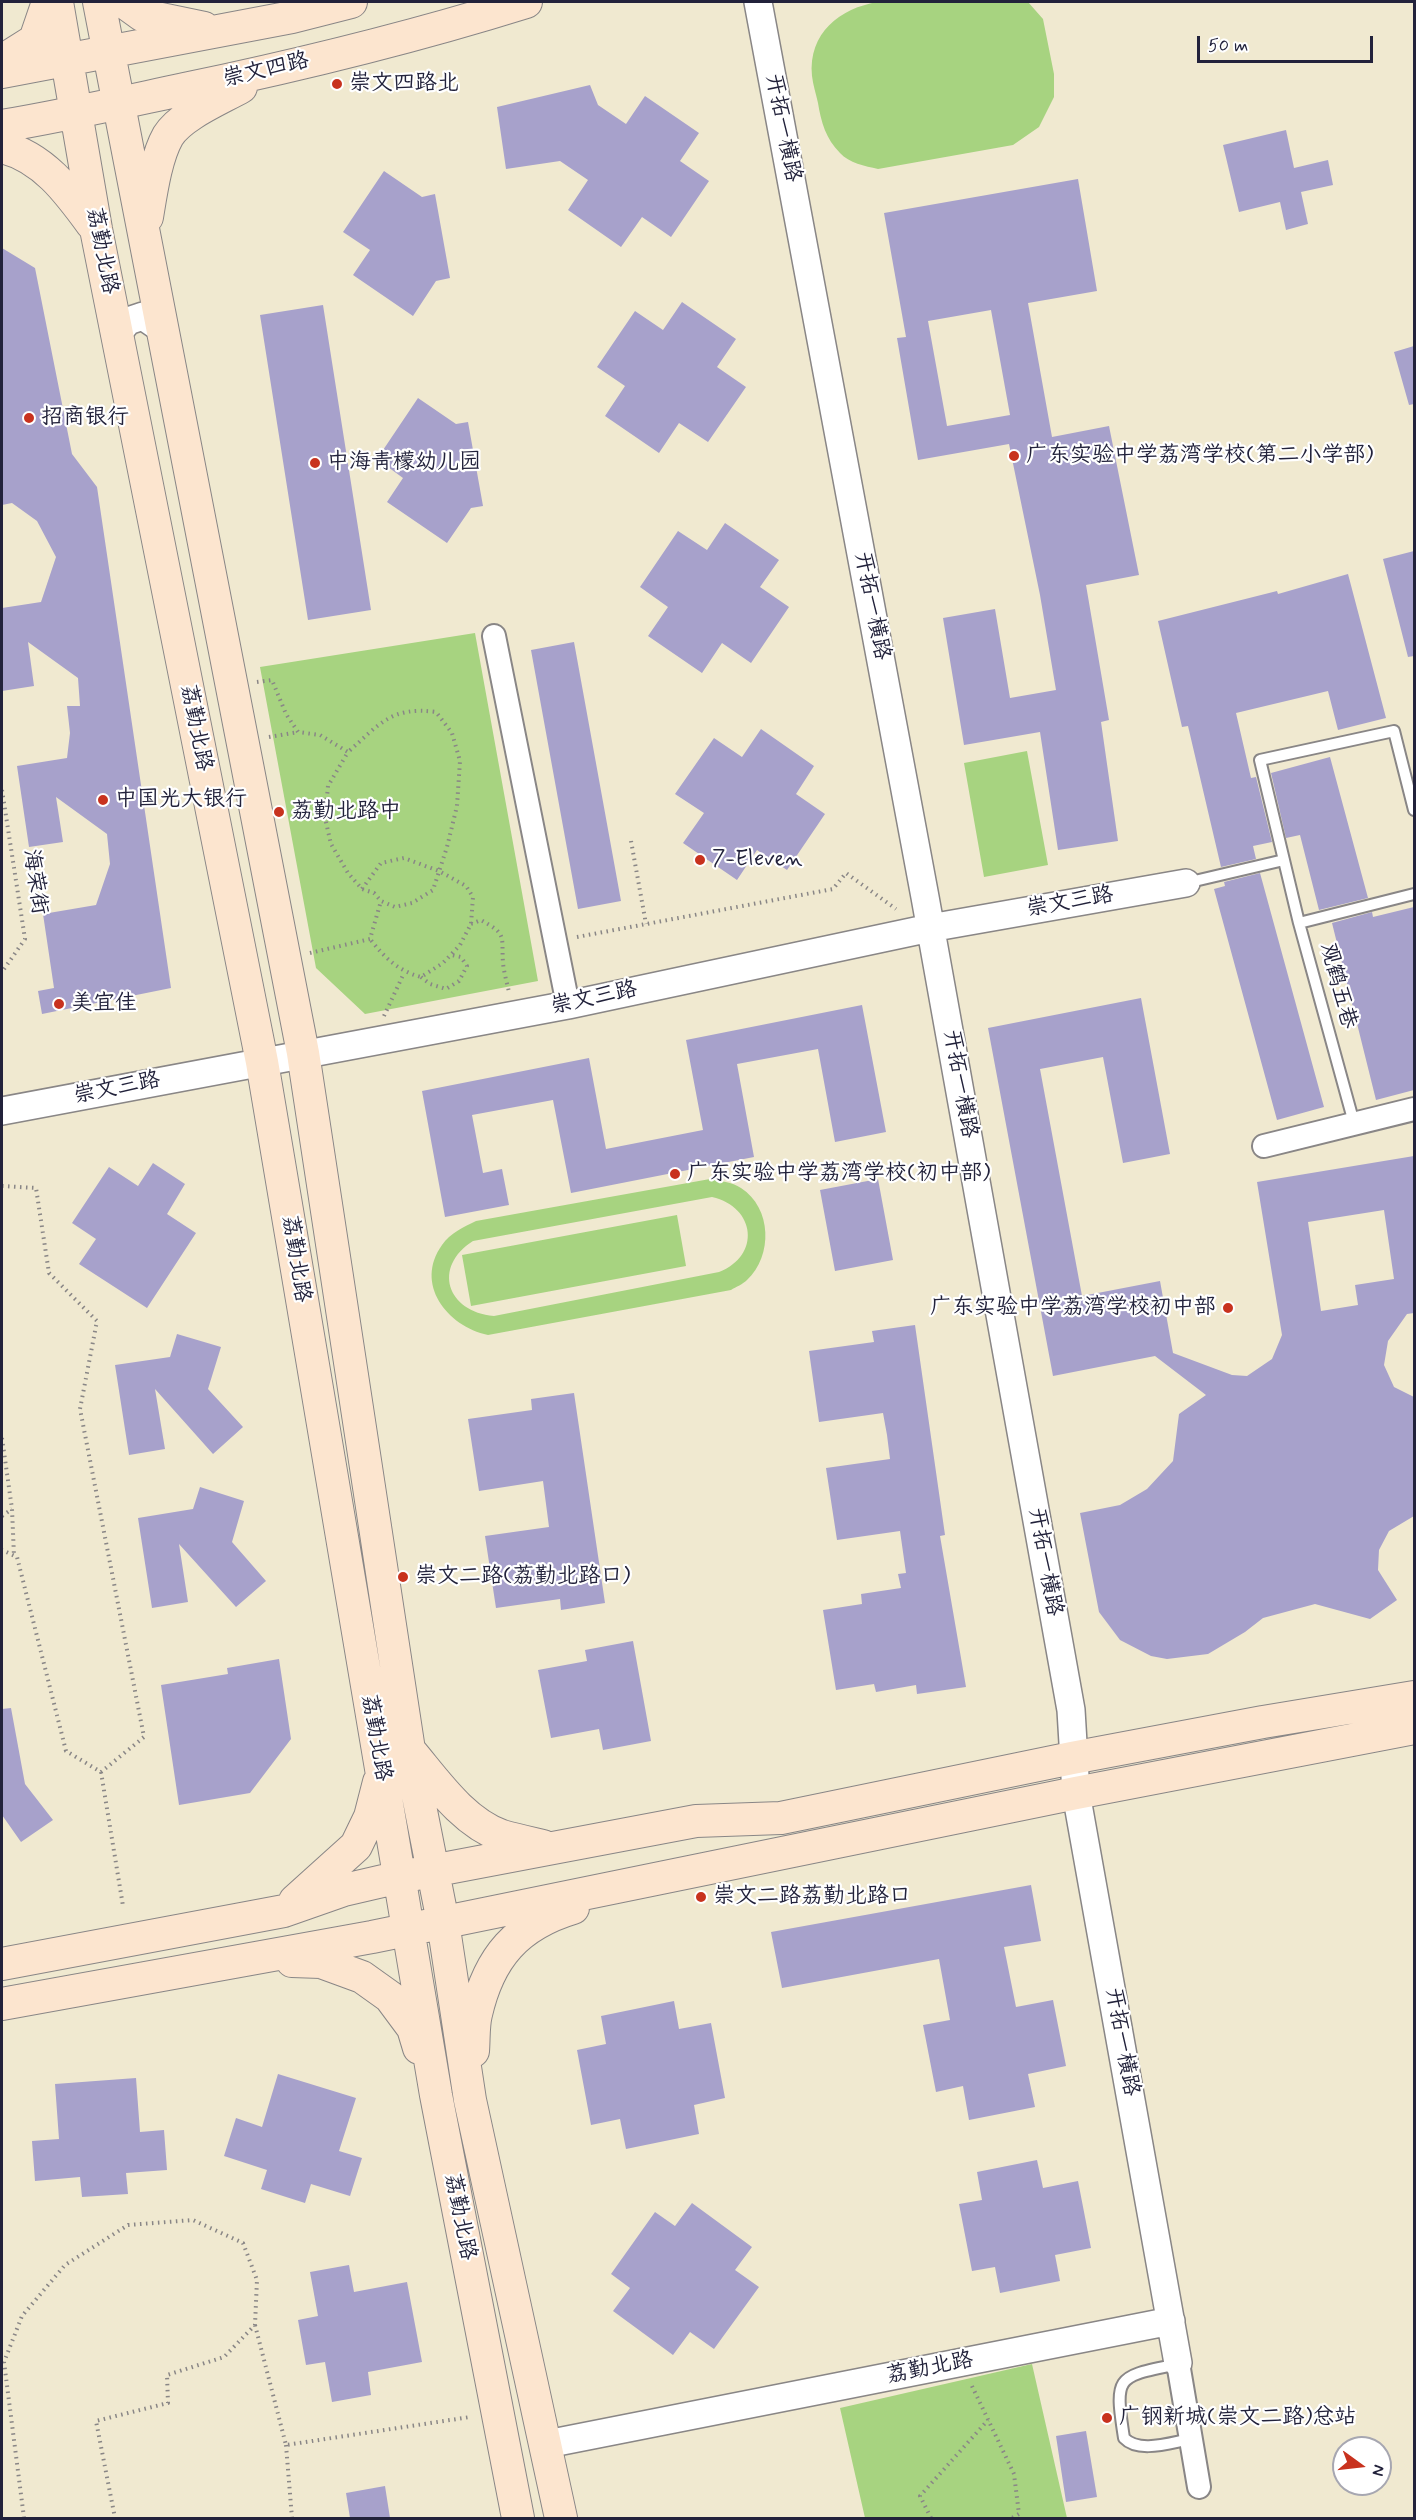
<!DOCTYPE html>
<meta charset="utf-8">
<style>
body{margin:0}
#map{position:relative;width:1416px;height:2520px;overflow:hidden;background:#f0e9d0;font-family:Mynerve,sans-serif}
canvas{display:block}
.frame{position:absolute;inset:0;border:3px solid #22223b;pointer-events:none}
.north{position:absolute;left:1332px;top:2436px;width:60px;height:60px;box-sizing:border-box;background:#fff;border:2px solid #a7a7b1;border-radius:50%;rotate:105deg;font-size:16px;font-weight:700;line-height:24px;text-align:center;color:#22223b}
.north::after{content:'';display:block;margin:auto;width:21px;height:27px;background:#c8321e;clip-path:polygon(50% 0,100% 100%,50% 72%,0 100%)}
.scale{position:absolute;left:1197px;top:36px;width:176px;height:27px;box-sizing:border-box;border:3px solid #22223b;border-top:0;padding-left:8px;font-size:18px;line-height:21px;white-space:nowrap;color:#22223b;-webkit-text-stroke:4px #fff;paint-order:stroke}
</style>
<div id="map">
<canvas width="1416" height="2520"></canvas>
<div class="frame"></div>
<div class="north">N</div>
<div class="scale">50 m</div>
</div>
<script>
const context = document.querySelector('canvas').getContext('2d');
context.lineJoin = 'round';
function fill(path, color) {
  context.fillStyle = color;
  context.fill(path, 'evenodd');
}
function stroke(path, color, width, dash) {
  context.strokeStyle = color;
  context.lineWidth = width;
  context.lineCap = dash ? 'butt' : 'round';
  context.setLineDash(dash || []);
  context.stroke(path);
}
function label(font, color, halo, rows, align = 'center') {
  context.font = font + ' Mynerve,"LXGW WenKai TC",sans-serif';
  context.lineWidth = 4.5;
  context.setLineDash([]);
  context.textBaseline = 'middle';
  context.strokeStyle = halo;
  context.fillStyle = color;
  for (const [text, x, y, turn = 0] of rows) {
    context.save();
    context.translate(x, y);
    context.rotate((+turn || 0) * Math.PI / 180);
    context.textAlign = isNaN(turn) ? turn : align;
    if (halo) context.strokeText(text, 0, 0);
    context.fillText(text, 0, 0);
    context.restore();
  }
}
fill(new Path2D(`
 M 878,2 L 1028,2 L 1043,19 L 1054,74 L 1054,97 L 1039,127 L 1013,145 L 878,169 C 865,166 849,163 840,153 C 826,139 821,122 818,103 C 816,94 813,85 812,76 C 808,33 840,8 878,2 Z
 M 475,633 L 538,981 L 365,1014 L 316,968 L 260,667 Z
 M 1027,751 L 1048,865 L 984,877 L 964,763 Z
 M 710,1179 C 720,1181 732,1182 741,1188 C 772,1208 773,1256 747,1280 C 743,1284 736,1287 731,1290 L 488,1335 C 447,1326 414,1284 442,1245 C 450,1233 464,1227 476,1221 ZM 712,1197 C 756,1207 761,1256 719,1272 L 494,1316 C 447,1312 432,1267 473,1241 Z
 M 677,1215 L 686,1266 L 471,1306 L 462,1255 Z
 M 1032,2364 L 1067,2518 L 865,2518 L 840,2408 Z`), '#a7d380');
fill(new Path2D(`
 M 590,85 L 598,105 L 626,124 L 645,96 L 699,133 L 680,161 L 709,181 L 671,237 L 642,217 L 621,247 L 568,210 L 588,180 L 560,161 L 506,169 L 497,107 Z
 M 1286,130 L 1294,168 L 1328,160 L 1333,185 L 1301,192 L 1308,224 L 1286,230 L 1280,202 L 1239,212 L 1223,145 Z
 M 384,171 L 422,197 L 435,194 L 450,278 L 436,281 L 413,316 L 353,275 L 370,250 L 343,232 Z
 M 1078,179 L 1097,291 L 1028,303 L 1052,437 L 1109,426 L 1139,575 L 1086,585 L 1109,720 L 1101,722 L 1118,841 L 1058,850 L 1040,732 L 964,745 L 943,618 L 995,609 L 1010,698 L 1056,690 L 1040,595 L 1009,444 L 918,460 L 897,338 L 906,337 L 884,213 ZM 991,310 L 1010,415 L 947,426 L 928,321 Z
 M 2,248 L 35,268 L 72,454 L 97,487 L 171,988 L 42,1014 L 38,991 L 54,988 L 43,914 L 96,905 L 110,864 L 107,834 L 56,797 L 63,842 L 29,847 L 17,766 L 67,758 L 70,733 L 67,706 L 80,706 L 78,678 L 28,642 L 34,686 L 2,691 L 2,608 L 41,602 L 56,557 L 37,521 L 12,503 L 2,505 Z
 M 682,302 L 736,339 L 717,367 L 746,387 L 708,442 L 679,423 L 659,453 L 605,416 L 625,386 L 597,367 L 635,311 L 663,330 Z
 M 323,305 L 371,610 L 308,620 L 260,315 Z
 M 1414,346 L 1414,404 L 1409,405 L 1394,352 Z
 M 418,398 L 456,424 L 468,422 L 483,506 L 471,508 L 447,543 L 387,502 L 403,478 L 377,459 Z
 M 725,523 L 779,560 L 760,587 L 789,607 L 751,663 L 722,643 L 702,673 L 648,636 L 668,607 L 640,587 L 678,531 L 707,550 Z
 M 1414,551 L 1414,656 L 1408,657 L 1383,559 Z
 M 1348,574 L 1386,718 L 1338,730 L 1328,691 L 1236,713 L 1251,778 L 1256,777 L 1272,842 L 1253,846 L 1256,859 L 1221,867 L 1188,726 L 1182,727 L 1158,621 L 1277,591 L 1278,594 Z
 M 574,642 L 621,901 L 578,909 L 531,650 Z
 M 761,729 L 814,766 L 796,794 L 825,814 L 787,870 L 757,850 L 737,880 L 683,843 L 704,813 L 675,794 L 714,738 L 742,757 Z
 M 1330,757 L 1368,898 L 1319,910 L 1300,835 L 1286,838 L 1271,773 Z
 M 1260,873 L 1324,1107 L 1277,1120 L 1214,889 L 1225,886 L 1224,882 Z
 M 1414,907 L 1414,1090 L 1376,1100 L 1332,923 L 1372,912 L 1373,917 Z
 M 1141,998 L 1170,1154 L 1123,1163 L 1103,1057 L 1040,1069 L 1082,1296 L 1160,1281 L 1173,1353 L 1232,1375 L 1247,1376 L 1272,1359 L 1282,1335 L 1257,1182 L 1414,1156 L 1414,1313 L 1407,1314 L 1388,1341 L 1384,1365 L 1394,1387 L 1414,1397 L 1414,1516 L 1389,1531 L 1379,1550 L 1378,1570 L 1397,1600 L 1370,1619 L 1315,1604 L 1263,1618 L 1245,1632 L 1208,1654 L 1167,1659 L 1151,1656 L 1120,1640 L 1099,1612 L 1080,1513 L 1120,1505 L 1147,1489 L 1173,1461 L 1179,1414 L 1206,1395 L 1155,1356 L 1053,1376 L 988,1028 ZM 1384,1210 L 1394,1279 L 1355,1285 L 1358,1305 L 1321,1311 L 1308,1222 Z
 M 862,1005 L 886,1132 L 835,1142 L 818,1049 L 737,1064 L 754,1157 L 571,1193 L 553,1100 L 472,1115 L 483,1173 L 502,1169 L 509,1205 L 445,1217 L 422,1091 L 589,1058 L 606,1149 L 703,1130 L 686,1040 Z
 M 153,1163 L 185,1184 L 167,1214 L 196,1233 L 147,1308 L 79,1264 L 96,1239 L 72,1223 L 109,1167 L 138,1186 Z
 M 878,1179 L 893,1260 L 835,1271 L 820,1190 Z
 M 915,1325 L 945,1535 L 940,1536 L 966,1687 L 917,1694 L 916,1685 L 876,1692 L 874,1684 L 836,1690 L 823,1610 L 862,1604 L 861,1594 L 901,1588 L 898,1574 L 906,1573 L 900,1531 L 837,1540 L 826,1468 L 890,1459 L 887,1435 L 883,1413 L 819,1422 L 809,1351 L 874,1342 L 872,1331 Z
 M 177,1334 L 221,1347 L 208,1389 L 243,1427 L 213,1454 L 155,1389 L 165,1449 L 129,1455 L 115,1365 L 170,1357 Z
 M 574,1393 L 605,1603 L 561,1610 L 560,1599 L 496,1608 L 485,1536 L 549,1527 L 543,1481 L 479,1491 L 468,1419 L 532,1410 L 531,1399 Z
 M 200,1487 L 244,1501 L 232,1542 L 266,1581 L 236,1607 L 179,1544 L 188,1602 L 152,1608 L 138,1518 L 193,1509 Z
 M 633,1641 L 651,1741 L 603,1750 L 599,1729 L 551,1738 L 538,1670 L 587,1661 L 585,1650 Z
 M 279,1659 L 291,1739 L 250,1793 L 179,1805 L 161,1685 L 228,1674 L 227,1668 Z
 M 11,1708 L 25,1784 L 53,1820 L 21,1842 L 2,1815 L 2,1709 Z
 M 1031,1885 L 1041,1941 L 1004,1947 L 1016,2007 L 1053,2000 L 1066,2066 L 1028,2074 L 1035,2107 L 969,2120 L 963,2086 L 936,2092 L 923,2025 L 950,2020 L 939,1959 L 782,1988 L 771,1932 Z
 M 674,2001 L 679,2029 L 711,2023 L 725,2098 L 694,2105 L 699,2134 L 626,2149 L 620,2119 L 591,2125 L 577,2050 L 606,2044 L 601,2016 Z
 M 278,2074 L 356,2098 L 339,2151 L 362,2158 L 350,2196 L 311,2184 L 305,2203 L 261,2189 L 267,2170 L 224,2156 L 236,2118 L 262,2127 Z
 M 136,2078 L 140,2132 L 164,2130 L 167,2170 L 126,2173 L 128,2194 L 82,2197 L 80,2177 L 35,2181 L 32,2141 L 59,2139 L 55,2084 Z
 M 1037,2160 L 1043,2188 L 1078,2181 L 1091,2248 L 1055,2255 L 1060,2281 L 1000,2293 L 995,2267 L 972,2271 L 959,2204 L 982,2200 L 977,2172 Z
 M 692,2203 L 752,2247 L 735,2270 L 759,2287 L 714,2349 L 690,2332 L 673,2355 L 613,2311 L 630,2288 L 611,2274 L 655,2212 L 675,2226 Z
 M 349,2265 L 354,2292 L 407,2282 L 422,2362 L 368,2372 L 371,2395 L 332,2402 L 325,2362 L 306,2365 L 298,2320 L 318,2316 L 310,2272 Z
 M 1086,2431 L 1097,2497 L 1066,2502 L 1056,2436 Z
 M 385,2486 L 390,2518 L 350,2518 L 346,2493 Z`), '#a7a1cb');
const service = new Path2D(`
 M 1186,883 L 1284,860
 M 1299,923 L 1414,894
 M 1354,1123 L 1299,923 L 1260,760 L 1394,731 L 1414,810
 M 1178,2364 C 1117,2377 1114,2374 1124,2438 C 1139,2454 1172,2442 1191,2439`);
const minor = new Path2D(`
 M 494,636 L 568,1005
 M 1264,1146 L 1414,1109
 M 1178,2363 L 1199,2487`);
const tertiary = new Path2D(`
 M 758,2 L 925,897 L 1071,1710 L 1076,1793 L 1178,2363
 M 117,334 L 128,321 L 143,316 L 162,329
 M 2,1111 L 568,1005 L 930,928 L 1186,883
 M 547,2444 L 1171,2321`);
const secondary = new Path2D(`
 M 57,2 L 96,229 L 262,1062 L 436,2095 L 518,2518
 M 99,2 L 303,1053 L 409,1750 L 443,1922 L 470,2100 L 561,2518
 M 124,2 L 142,15 L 204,28
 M 2,61 L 35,40 L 48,2
 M 2,72 L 292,17 L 351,2
 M 2,126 C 63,116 124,102 185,89 C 300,65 414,37 526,2
 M 2,147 C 43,157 68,191 92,224
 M 147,217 C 151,193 156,157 168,136 C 181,115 220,99 241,87
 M 410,1751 C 436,1782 463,1822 502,1836 C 516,1840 530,1843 543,1846
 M 295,1901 L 356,1846 L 370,1817 L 379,1782
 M 292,1961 L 321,1962 L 362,1977 L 390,1997 L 413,2028 L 419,2048
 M 2,1964 L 284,1911 L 344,1890 L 400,1877 L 553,1848 L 696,1821 L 781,1818 L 1072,1758 L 1263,1722 L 1414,1697
 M 2,2004 L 372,1937 L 1076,1793 L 1414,1728
 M 473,2051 C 474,2039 473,2026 476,2014 C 489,1957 517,1925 573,1908`);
stroke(service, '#898686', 14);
stroke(minor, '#898686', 26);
stroke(tertiary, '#898686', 30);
stroke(secondary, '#898686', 34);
stroke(new Path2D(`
 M 257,682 L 272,680 L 286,714 L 298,732 L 320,735 L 348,752 L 328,786 L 325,818 L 331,844 L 348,873 L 362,889 L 374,893 L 381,901 L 395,907 L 412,903 L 433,890 L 447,847 L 457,806 L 460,761 L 452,733 L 436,712 C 391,706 380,724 348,752
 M 269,737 L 298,732
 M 2,790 L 25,939 L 2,972
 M 631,841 L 646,924
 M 362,889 L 381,863 L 404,858 L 439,871 L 466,886 L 473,897 L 471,924 L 460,945 L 443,963 L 421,977 C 398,971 384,957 370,939
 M 471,924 L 481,920 C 508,935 501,936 503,963 C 504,973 507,983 509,992
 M 577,937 L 833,889 L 846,873 L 896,909
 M 310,953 L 370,939 L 381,901
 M 421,977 L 430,984 L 446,989 L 459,981 L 467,966 L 461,957 L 452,955
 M 384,1016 L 404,973
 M 2,1186 L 36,1188 L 49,1273 L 97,1321 L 80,1409 L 144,1737 L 101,1772 L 66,1751 L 17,1557 L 2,1550
 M 2,1438 L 12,1509 L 14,1556
 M 2,1516 L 12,1509
 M 101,1772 L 123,1906
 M 255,2325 L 286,2445 L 470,2417
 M 972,2386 L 1014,2474 L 1019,2514 L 1012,2518
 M 286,2445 L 292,2518
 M 24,2518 L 4,2362 L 22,2316 L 65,2265 L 128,2225 L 193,2220 L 243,2243 L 257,2280 L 255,2325 L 224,2357 L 167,2375 L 168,2403 L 96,2421 L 115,2518
 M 931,2518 L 920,2496 L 988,2420`), '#898686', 4, [1.5, 4.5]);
stroke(service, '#fff', 10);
stroke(minor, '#fff', 22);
stroke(tertiary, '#fff', 27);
stroke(secondary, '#fce5cf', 32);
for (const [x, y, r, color] of [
 [337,84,6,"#c8321e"],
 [29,418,6,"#c8321e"],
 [1014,456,6,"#c8321e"],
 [315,463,6,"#c8321e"],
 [103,800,6,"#c8321e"],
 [279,812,6,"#c8321e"],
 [700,860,6,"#c8321e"],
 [59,1004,6,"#c8321e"],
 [675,1174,6,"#c8321e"],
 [1228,1308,6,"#c8321e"],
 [403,1577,6,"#c8321e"],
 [701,1897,6,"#c8321e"],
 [1107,2418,6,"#c8321e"]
]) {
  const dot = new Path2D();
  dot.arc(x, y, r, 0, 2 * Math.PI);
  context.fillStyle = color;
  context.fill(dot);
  stroke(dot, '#fff', 2);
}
label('22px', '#22223b', '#fff', [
 ["崇文四路",266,71,-13],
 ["开拓一横路",782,128,79],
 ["荔勤北路",101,251,79],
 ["开拓一横路",871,606,79],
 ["荔勤北路",195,728,79],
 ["海荣街",34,882,82],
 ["崇文三路",1070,903,-10],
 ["观鹤五巷",1337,986,75],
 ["崇文三路",594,999,-12],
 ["开拓一横路",959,1084,80],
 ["崇文三路",117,1089,-11],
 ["荔勤北路",295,1259,81],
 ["开拓一横路",1044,1562,80],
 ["荔勤北路",375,1738,80],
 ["开拓一横路",1121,2042,80],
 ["荔勤北路",459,2217,79],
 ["荔勤北路",930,2369,-11]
]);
label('22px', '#22223b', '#fff', [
 ["崇文四路北",349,84],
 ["招商银行",41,418],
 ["广东实验中学荔湾学校(第二小学部)",1026,456],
 ["中海青檬幼儿园",327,463],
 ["中国光大银行",115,800],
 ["荔勤北路中",291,812],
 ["7-Eleven",712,860],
 ["美宜佳",71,1004],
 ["广东实验中学荔湾学校(初中部)",687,1174],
 ["广东实验中学荔湾学校初中部",1216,1308,"right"],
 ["崇文二路(荔勤北路口)",415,1577],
 ["崇文二路荔勤北路口",713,1897],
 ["广钢新城(崇文二路)总站",1119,2418]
], 'left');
</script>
